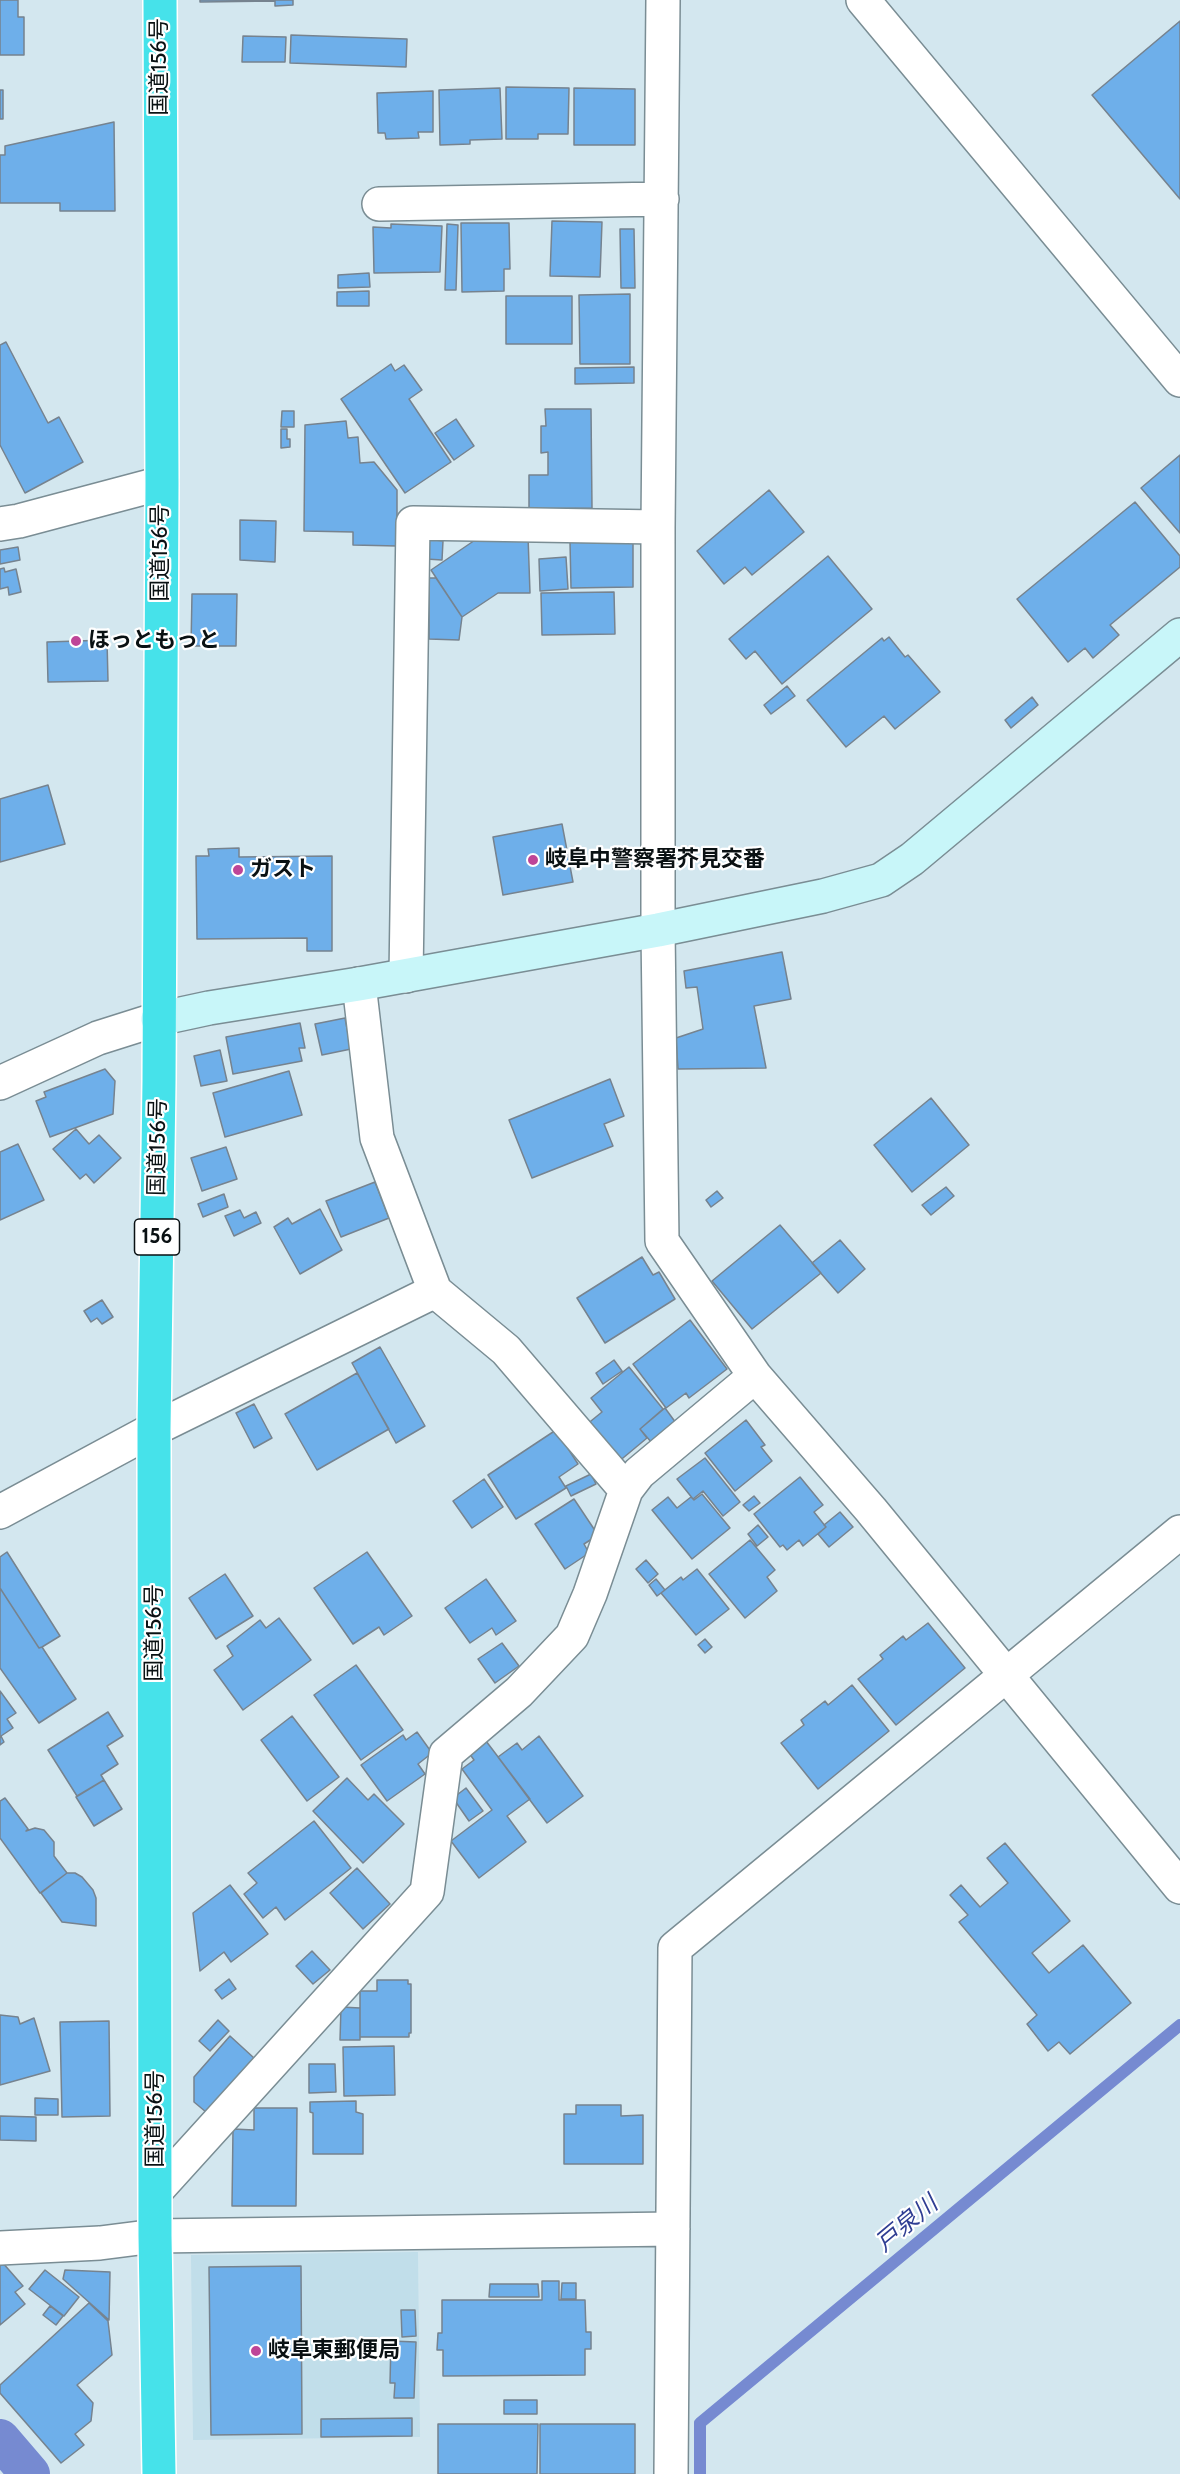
<!DOCTYPE html>
<meta charset="utf-8">
<style>
body{margin:0}
canvas{display:block;background:#d3e7ef}
</style>
<canvas width="1180" height="2474"></canvas>
<script>
const context = document.querySelector('canvas').getContext('2d');
context.lineJoin = 'round';
function fill(path, color) {
  context.fillStyle = color;
  context.fill(path, 'evenodd');
}
function stroke(path, color, width, dash) {
  context.strokeStyle = color;
  context.lineWidth = width;
  context.lineCap = dash ? 'butt' : 'round';
  context.setLineDash(dash || []);
  context.stroke(path);
}
function label(font, color, halo, rows, align = 'center') {
  context.font = font + ' Cabin,"Noto Sans JP",sans-serif';
  context.lineWidth = 4.5;
  context.setLineDash([]);
  context.textBaseline = 'middle';
  context.strokeStyle = halo;
  context.fillStyle = color;
  for (const [text, x, y, turn = 0] of rows) {
    context.save();
    context.translate(x, y);
    context.rotate((+turn || 0) * Math.PI / 180);
    context.textAlign = isNaN(turn) ? turn : align;
    if (halo) context.strokeText(text, 0, 0);
    context.fillText(text, 0, 0);
    context.restore();
  }
}
fill(new Path2D(`
 M 418,2252 L 420,2437 L 193,2440 L 191,2255 Z`), '#c1deea');
stroke(new Path2D(`
 M 700,2474 L 700,2423 L 1180,2025`), '#768ad1', 12);
stroke(new Path2D(`
 M 0,2439 L 30,2474`), '#768ad1', 40);
const building = new Path2D(`
 M 0,0 L 18,0 L 18,17 L 24,17 L 24,55 L 0,55 Z
 M 200,0 L 293,0 L 293,5 L 275,6 L 275,1 L 200,2 Z
 M 1180,21 L 1180,199 L 1092,95 Z
 M 291,35 L 407,39 L 406,67 L 290,63 Z
 M 243,36 L 286,37 L 285,62 L 242,62 Z
 M 506,87 L 569,88 L 568,134 L 538,134 L 538,139 L 506,139 Z
 M 500,88 L 502,139 L 470,140 L 470,144 L 440,145 L 439,90 Z
 M 574,88 L 635,89 L 635,145 L 574,145 Z
 M 0,90 L 3,90 L 3,119 L 0,119 Z
 M 433,91 L 433,132 L 418,132 L 419,138 L 386,139 L 385,133 L 378,133 L 377,93 Z
 M 114,122 L 115,211 L 60,211 L 60,203 L 0,203 L 0,155 L 5,155 L 5,146 Z
 M 552,221 L 602,222 L 600,277 L 550,276 Z
 M 461,223 L 509,223 L 510,269 L 504,269 L 504,291 L 462,292 Z
 M 391,224 L 442,226 L 440,272 L 374,273 L 373,227 L 391,228 Z
 M 447,224 L 458,225 L 456,290 L 445,290 Z
 M 620,229 L 634,229 L 635,288 L 621,288 Z
 M 369,273 L 370,287 L 338,288 L 338,275 Z
 M 369,291 L 369,306 L 337,306 L 337,292 Z
 M 630,294 L 630,364 L 580,364 L 579,295 Z
 M 506,296 L 572,296 L 572,344 L 506,344 Z
 M 6,342 L 48,423 L 59,417 L 83,462 L 25,493 L 0,445 L 0,345 Z
 M 391,364 L 395,371 L 404,365 L 422,390 L 409,399 L 451,462 L 405,493 L 341,399 Z
 M 634,367 L 634,383 L 575,384 L 575,368 Z
 M 545,409 L 591,409 L 592,508 L 529,509 L 529,475 L 548,475 L 548,452 L 541,453 L 541,426 L 546,426 Z
 M 282,411 L 294,411 L 294,427 L 281,427 Z
 M 456,419 L 474,446 L 454,460 L 435,433 Z
 M 346,421 L 348,438 L 358,437 L 360,463 L 374,462 L 397,490 L 397,546 L 353,545 L 353,532 L 304,531 L 305,425 Z
 M 281,429 L 287,429 L 287,439 L 290,439 L 290,447 L 281,448 Z
 M 1180,455 L 1180,533 L 1141,488 Z
 M 769,490 L 804,532 L 752,575 L 745,567 L 724,584 L 697,551 Z
 M 1135,502 L 1180,556 L 1180,567 L 1110,625 L 1119,635 L 1093,658 L 1085,648 L 1068,662 L 1017,599 Z
 M 240,520 L 276,521 L 275,562 L 240,560 Z
 M 481,536 L 528,536 L 530,593 L 498,593 L 462,617 L 431,570 Z
 M 427,539 L 443,541 L 442,560 L 426,559 Z
 M 633,540 L 633,587 L 571,588 L 570,542 Z
 M 18,547 L 20,560 L 0,564 L 0,550 Z
 M 828,556 L 872,609 L 782,684 L 755,651 L 746,659 L 729,639 Z
 M 566,557 L 568,589 L 540,591 L 539,559 Z
 M 4,568 L 5,572 L 16,569 L 21,592 L 9,595 L 8,587 L 0,589 L 0,569 Z
 M 429,578 L 436,578 L 462,617 L 459,640 L 429,639 Z
 M 614,592 L 615,634 L 542,635 L 541,593 Z
 M 192,594 L 237,594 L 236,646 L 191,646 Z
 M 889,637 L 905,657 L 908,655 L 940,692 L 895,729 L 884,716 L 846,747 L 807,700 L 882,638 L 884,641 Z
 M 107,640 L 108,681 L 48,682 L 47,642 Z
 M 787,686 L 795,696 L 771,714 L 764,705 Z
 M 1032,697 L 1038,705 L 1011,728 L 1005,720 Z
 M 48,785 L 65,844 L 0,862 L 0,799 Z
 M 562,824 L 573,882 L 503,895 L 493,837 Z
 M 239,848 L 239,857 L 332,856 L 332,951 L 307,951 L 307,938 L 197,939 L 196,856 L 209,856 L 208,849 Z
 M 782,952 L 791,999 L 754,1006 L 766,1068 L 678,1069 L 676,1038 L 703,1029 L 697,987 L 686,988 L 684,971 Z
 M 345,1018 L 351,1049 L 322,1055 L 315,1024 Z
 M 300,1023 L 305,1048 L 299,1048 L 302,1061 L 233,1074 L 226,1037 Z
 M 220,1050 L 227,1081 L 201,1086 L 194,1056 Z
 M 105,1069 L 115,1081 L 113,1114 L 50,1137 L 36,1101 L 46,1097 L 44,1092 Z
 M 289,1071 L 302,1115 L 225,1137 L 213,1093 Z
 M 610,1079 L 624,1116 L 604,1124 L 613,1146 L 532,1178 L 509,1120 Z
 M 931,1098 L 969,1145 L 912,1192 L 874,1145 Z
 M 76,1129 L 89,1144 L 99,1135 L 121,1158 L 94,1183 L 86,1174 L 80,1179 L 53,1149 Z
 M 18,1144 L 44,1200 L 0,1220 L 0,1152 Z
 M 226,1147 L 237,1179 L 202,1191 L 191,1158 Z
 M 375,1182 L 389,1218 L 341,1237 L 326,1201 Z
 M 946,1187 L 954,1196 L 931,1215 L 922,1205 Z
 M 717,1191 L 723,1198 L 711,1207 L 706,1200 Z
 M 224,1194 L 228,1207 L 203,1217 L 198,1204 Z
 M 320,1209 L 342,1250 L 300,1274 L 274,1227 L 288,1218 L 292,1224 Z
 M 240,1210 L 244,1218 L 256,1212 L 261,1223 L 234,1236 L 225,1216 Z
 M 780,1225 L 821,1273 L 752,1329 L 712,1281 Z
 M 840,1240 L 865,1269 L 838,1293 L 812,1263 Z
 M 642,1257 L 653,1275 L 659,1272 L 675,1299 L 605,1343 L 577,1298 Z
 M 102,1300 L 113,1317 L 102,1324 L 97,1318 L 91,1322 L 84,1311 Z
 M 690,1320 L 727,1369 L 689,1398 L 686,1393 L 666,1408 L 633,1364 Z
 M 380,1347 L 425,1426 L 396,1443 L 352,1363 Z
 M 614,1360 L 622,1371 L 603,1384 L 596,1373 Z
 M 629,1367 L 663,1409 L 640,1429 L 647,1438 L 617,1463 L 586,1425 L 602,1412 L 591,1398 Z
 M 357,1373 L 389,1429 L 317,1470 L 285,1414 Z
 M 254,1404 L 272,1438 L 254,1448 L 236,1413 Z
 M 665,1408 L 676,1423 L 652,1443 L 640,1429 Z
 M 746,1420 L 765,1445 L 761,1447 L 772,1461 L 735,1491 L 705,1453 Z
 M 556,1430 L 578,1464 L 559,1477 L 566,1488 L 516,1519 L 488,1475 Z
 M 705,1458 L 740,1502 L 723,1516 L 703,1491 L 693,1499 L 677,1479 Z
 M 591,1474 L 596,1484 L 571,1496 L 566,1486 Z
 M 800,1477 L 823,1505 L 814,1512 L 826,1527 L 803,1546 L 799,1540 L 787,1550 L 783,1545 L 780,1547 L 754,1514 Z
 M 484,1479 L 503,1507 L 472,1528 L 453,1501 Z
 M 702,1494 L 730,1528 L 692,1559 L 652,1510 L 668,1497 L 677,1508 L 691,1497 L 694,1500 Z
 M 754,1496 L 760,1503 L 749,1511 L 743,1505 Z
 M 574,1499 L 598,1535 L 584,1544 L 589,1553 L 565,1569 L 535,1524 Z
 M 840,1512 L 853,1527 L 829,1547 L 818,1534 L 826,1527 L 824,1525 Z
 M 758,1525 L 768,1537 L 757,1546 L 748,1534 Z
 M 750,1540 L 775,1570 L 767,1577 L 777,1591 L 745,1618 L 709,1574 Z
 M 7,1552 L 60,1636 L 42,1647 L 39,1648 L 0,1588 L 0,1557 Z
 M 367,1552 L 412,1616 L 384,1635 L 379,1627 L 353,1644 L 314,1588 Z
 M 646,1560 L 658,1574 L 648,1583 L 636,1569 Z
 M 697,1569 L 729,1609 L 696,1635 L 661,1593 L 681,1577 L 683,1580 Z
 M 225,1574 L 253,1616 L 216,1639 L 189,1598 Z
 M 486,1579 L 516,1621 L 496,1635 L 492,1628 L 470,1643 L 445,1608 Z
 M 656,1579 L 665,1590 L 657,1596 L 649,1585 Z
 M 0,1588 L 39,1648 L 42,1647 L 76,1699 L 39,1723 L 0,1668 Z
 M 279,1618 L 311,1660 L 243,1710 L 214,1670 L 233,1656 L 227,1646 L 260,1620 L 266,1628 Z
 M 928,1623 L 965,1668 L 896,1725 L 858,1679 L 883,1659 L 880,1655 L 903,1636 L 906,1640 Z
 M 705,1639 L 712,1647 L 705,1653 L 698,1645 Z
 M 502,1643 L 519,1666 L 495,1683 L 478,1659 Z
 M 356,1665 L 403,1730 L 361,1760 L 314,1695 Z
 M 852,1685 L 889,1731 L 818,1789 L 781,1743 L 804,1725 L 801,1720 L 825,1701 L 828,1705 Z
 M 0,1691 L 16,1713 L 7,1719 L 13,1728 L 1,1736 L 4,1742 L 0,1745 Z
 M 108,1712 L 123,1736 L 107,1746 L 118,1764 L 101,1775 L 104,1780 L 77,1796 L 48,1750 Z
 M 292,1716 L 339,1777 L 307,1801 L 261,1740 Z
 M 417,1732 L 432,1753 L 418,1764 L 425,1774 L 387,1801 L 361,1765 L 403,1735 L 406,1740 Z
 M 539,1736 L 583,1796 L 547,1823 L 498,1757 L 517,1743 L 522,1750 Z
 M 486,1741 L 530,1799 L 507,1816 L 526,1842 L 479,1878 L 451,1841 L 492,1810 L 462,1769 L 474,1760 L 469,1753 Z
 M 347,1778 L 368,1800 L 374,1794 L 404,1824 L 363,1863 L 313,1811 Z
 M 104,1780 L 122,1809 L 94,1826 L 76,1797 Z
 M 466,1788 L 483,1811 L 469,1821 L 453,1798 Z
 M 5,1798 L 28,1829 L 26,1831 L 35,1828 L 44,1830 L 54,1842 L 54,1856 L 67,1873 L 40,1893 L 0,1838 L 0,1801 Z
 M 314,1821 L 351,1868 L 285,1920 L 276,1907 L 263,1918 L 244,1894 L 257,1883 L 248,1873 Z
 M 1005,1843 L 1070,1921 L 1032,1953 L 1049,1973 L 1083,1945 L 1131,2003 L 1070,2054 L 1059,2042 L 1048,2051 L 1027,2024 L 1037,2015 L 959,1922 L 968,1915 L 950,1895 L 961,1885 L 980,1907 L 1008,1883 L 987,1858 Z
 M 357,1868 L 390,1904 L 363,1929 L 330,1893 Z
 M 67,1873 L 75,1873 L 82,1877 L 93,1890 L 96,1898 L 96,1926 L 62,1922 L 41,1893 Z
 M 230,1885 L 268,1934 L 231,1962 L 224,1952 L 200,1971 L 193,1913 Z
 M 312,1951 L 330,1970 L 313,1984 L 296,1966 Z
 M 229,1979 L 236,1989 L 222,1999 L 215,1990 Z
 M 377,1980 L 408,1980 L 408,1984 L 411,1984 L 411,2033 L 409,2033 L 409,2037 L 360,2037 L 360,1991 L 377,1991 Z
 M 341,2007 L 360,2008 L 360,2040 L 340,2040 Z
 M 0,2015 L 18,2017 L 20,2024 L 34,2018 L 50,2071 L 0,2085 Z
 M 218,2020 L 229,2031 L 210,2051 L 199,2041 Z
 M 109,2021 L 110,2116 L 62,2117 L 60,2022 Z
 M 230,2036 L 254,2058 L 206,2112 L 194,2102 L 194,2077 Z
 M 394,2046 L 395,2095 L 344,2096 L 343,2047 Z
 M 309,2064 L 335,2064 L 336,2092 L 309,2093 Z
 M 35,2098 L 58,2099 L 58,2115 L 35,2115 Z
 M 356,2101 L 356,2112 L 363,2114 L 363,2154 L 313,2154 L 313,2113 L 310,2112 L 310,2102 Z
 M 576,2105 L 621,2105 L 621,2116 L 643,2115 L 643,2164 L 564,2164 L 564,2114 L 576,2114 Z
 M 254,2108 L 297,2108 L 296,2206 L 232,2206 L 233,2129 L 254,2130 Z
 M 0,2116 L 36,2117 L 36,2141 L 0,2140 Z
 M 2,2262 L 23,2286 L 15,2292 L 25,2304 L 0,2325 L 0,2264 Z
 M 301,2266 L 302,2434 L 211,2435 L 209,2267 Z
 M 45,2270 L 79,2297 L 64,2316 L 29,2289 Z
 M 65,2270 L 110,2272 L 109,2320 L 63,2279 Z
 M 542,2281 L 559,2281 L 559,2300 L 585,2300 L 586,2332 L 591,2332 L 591,2349 L 585,2349 L 585,2375 L 443,2376 L 443,2350 L 437,2350 L 438,2333 L 442,2333 L 442,2300 L 542,2300 Z
 M 562,2283 L 576,2283 L 576,2299 L 561,2299 Z
 M 490,2284 L 538,2284 L 539,2297 L 489,2297 Z
 M 89,2303 L 108,2321 L 112,2355 L 77,2385 L 93,2403 L 91,2421 L 75,2434 L 84,2445 L 61,2463 L 0,2393 L 0,2385 Z
 M 50,2306 L 63,2316 L 56,2325 L 43,2315 Z
 M 401,2310 L 415,2310 L 416,2336 L 402,2337 Z
 M 391,2341 L 416,2342 L 414,2398 L 394,2398 L 395,2383 L 390,2383 Z
 M 504,2400 L 537,2400 L 537,2414 L 504,2414 Z
 M 412,2418 L 412,2436 L 321,2437 L 321,2419 Z
 M 438,2424 L 538,2424 L 537,2474 L 438,2474 Z
 M 540,2424 L 635,2424 L 635,2474 L 540,2474 Z`);
fill(building, '#6eafea');
stroke(building, '#76838f', 1.5);
const street = new Path2D(`
 M 663,0 L 658,527 L 658,930 L 662,1241 L 755,1376 L 871,1510 L 1180,1887
 M 863,0 L 1180,380
 M 379,204 L 662,199
 M 0,524 L 19,521 L 162,483
 M 406,976 L 413,523 L 658,527
 M 0,1083 L 98,1038 L 158,1019
 M 435,1291 L 506,1350 L 626,1490
 M 0,1512 L 154,1429 L 435,1291 L 377,1138 L 359,984
 M 156,2191 L 427,1892 L 446,1754 L 519,1692 L 572,1636 L 590,1594 L 626,1490 L 639,1473 L 755,1376
 M 0,2248 L 100,2243 L 155,2236 L 673,2229
 M 671,2474 L 675,1948 L 1180,1532`);
const secondary = new Path2D(`
 M 158,1019 L 209,1008 L 359,984 L 658,930 L 823,896 L 881,880 L 912,859 L 1180,635`);
const highway = new Path2D(`
 M 159,2474 L 155,2236 L 154,1429 L 159,1082 L 162,483 L 160,0`);
stroke(street, '#7a8d94', 36);
stroke(secondary, '#7a8d94', 36);
stroke(highway, '#fff', 36);
stroke(street, '#fff', 33);
stroke(secondary, '#c8f6f9', 33);
stroke(highway, '#46e2ea', 33);
for (const [x, y, r, color] of [
 [76,641,6,"#be4598"],
 [533,860,6,"#be4598"],
 [238,870,6,"#be4598"],
 [256,2351,6,"#be4598"]
]) {
  const dot = new Path2D();
  dot.arc(x, y, r, 0, 2 * Math.PI);
  context.fillStyle = color;
  context.fill(dot);
  stroke(dot, '#fff', 2);
}
for (const [x, y, w] of [
 [157,1237,45]
]) {
  const box = new Path2D();
  box.roundRect(x - w / 2, y - 18, w, 36, 4.5);
  context.fillStyle = '#fff';
  context.fill(box);
  stroke(box, '#0a1113', 1.5);
}
label('bold 21px', '#0a1113', null, [
 ["156",157,1237]
]);
label('22px', '#0a1113', '#fff', [
 ["国道156号",160,67,-90],
 ["国道156号",161,553,-90],
 ["国道156号",158,1147,-89],
 ["国道156号",155,1633,-90],
 ["国道156号",156,2119,-90]
]);
label('bold 22px', '#0a1113', '#fff', [
 ["ほっともっと",88,641],
 ["岐阜中警察署芥見交番",545,860],
 ["ガスト",250,870],
 ["岐阜東郵便局",268,2351]
], 'left');
label('italic 24px', '#2f3e93', '#fff', [
 ["戸泉川",907,2224,-40]
]);
</script>
